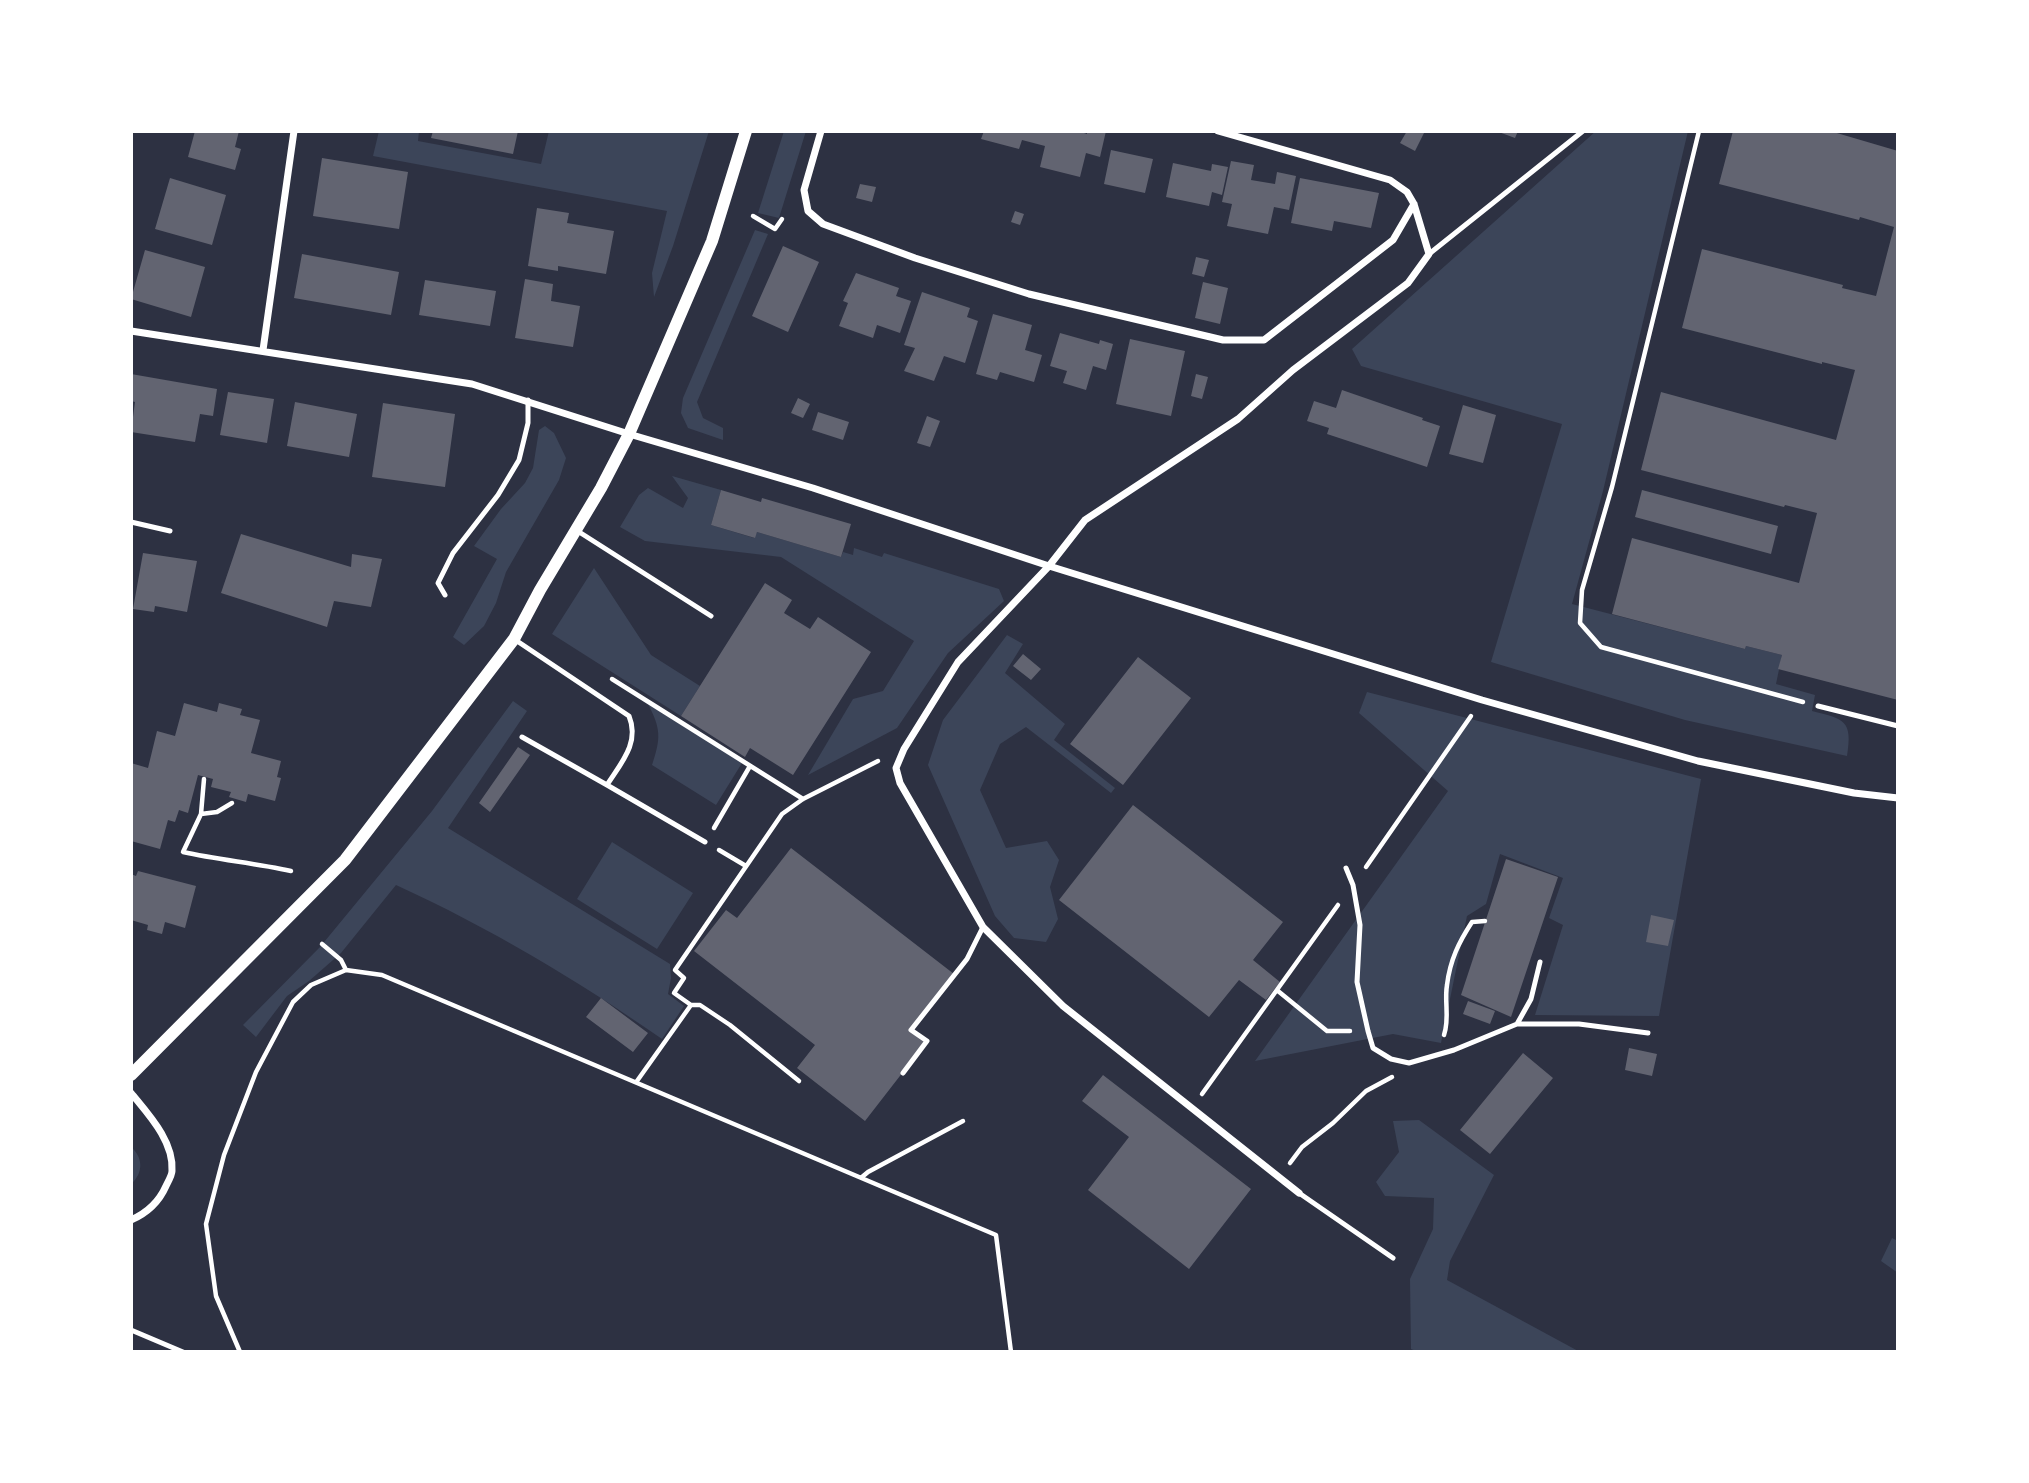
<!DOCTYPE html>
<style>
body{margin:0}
#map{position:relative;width:2029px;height:1483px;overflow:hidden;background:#2d3142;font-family:"Fira Sans Condensed",sans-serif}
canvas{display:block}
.frame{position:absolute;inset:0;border:133px solid #fff;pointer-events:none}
</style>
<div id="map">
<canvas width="2029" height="1483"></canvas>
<div class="frame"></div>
</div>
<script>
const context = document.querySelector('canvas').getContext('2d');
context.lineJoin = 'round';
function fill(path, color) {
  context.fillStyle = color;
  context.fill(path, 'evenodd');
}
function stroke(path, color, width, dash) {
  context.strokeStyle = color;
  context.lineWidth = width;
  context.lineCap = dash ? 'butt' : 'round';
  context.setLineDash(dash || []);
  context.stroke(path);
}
fill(new Path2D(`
 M 379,131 L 419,131 L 418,141 L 541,164 L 549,131 L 709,131 L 673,246 L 654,297 L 652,273 L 667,211 L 373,156 Z
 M 784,131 L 806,131 L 779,218 L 758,213 Z
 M 1596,131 L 1688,131 L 1603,491 L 1572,604 L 1745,649 L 1746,646 L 1782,655 L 1776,684 L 1815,695 L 1812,711 C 1844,719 1853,720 1847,756 L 1685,720 L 1491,662 L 1562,424 L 1361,366 L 1352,349 Z
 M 755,230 L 768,234 L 697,402 L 703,418 L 723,428 L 723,440 L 688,428 L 681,413 L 683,398 Z
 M 545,426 L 554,433 L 566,458 L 559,480 L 506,572 L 496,603 L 484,626 L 464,645 L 453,637 L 497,559 L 474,546 L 501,509 L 525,483 L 533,468 L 539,430 Z
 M 672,476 L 721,490 L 711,525 L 754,538 L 757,532 L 841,557 L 843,552 L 853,555 L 854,548 L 882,557 L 884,553 L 999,589 L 1004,601 L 948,653 L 897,728 L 808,775 L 853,699 L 883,691 L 914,641 L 781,557 L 645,541 L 620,527 L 639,495 L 648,488 L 683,508 L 688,498 Z
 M 594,568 L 651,655 L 700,686 L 681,716 L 552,634 Z
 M 1007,635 L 1023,644 L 1005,673 L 1065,724 L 1054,740 L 1115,788 L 1111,793 L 1026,727 L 1000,744 L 980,790 L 1006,848 L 1047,841 L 1059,860 L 1050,887 L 1058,919 L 1046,942 L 1014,938 L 995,916 L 928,765 L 943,720 Z
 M 1367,692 L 1701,779 L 1659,1016 L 1535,1015 L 1563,925 L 1549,918 L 1563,878 L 1500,854 L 1486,904 L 1467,916 L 1441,1043 L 1393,1034 L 1255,1061 L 1448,791 L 1359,713 Z
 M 513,701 L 527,711 L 448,828 L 670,964 L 671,978 L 668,994 L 684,1006 L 662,1039 C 577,980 490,928 396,885 L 341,953 L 309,981 L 287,996 L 256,1037 L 243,1025 L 320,947 L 432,811 Z
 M 648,704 L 742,763 L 716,805 L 652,765 C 661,738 661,729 648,704 Z
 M 612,842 L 693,893 L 657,949 L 577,899 Z
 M 1419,1120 L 1494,1175 L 1450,1261 L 1447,1280 L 1580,1352 L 1418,1352 L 1411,1349 L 1410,1279 L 1433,1229 L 1434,1198 L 1385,1196 L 1376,1182 L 1399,1152 L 1393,1121 Z
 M 131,1147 C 143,1157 144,1173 131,1184 Z
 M 1892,1238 L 1898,1241 L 1898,1273 L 1881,1261 Z`), '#3c4559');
fill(new Path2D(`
 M 195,131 L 239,131 L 235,147 L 241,149 L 235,170 L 188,157 Z
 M 433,131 L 518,131 L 513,154 L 431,138 Z
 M 984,131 L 1078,131 L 1087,134 L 1087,131 L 1106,131 L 1100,157 L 1086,153 L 1080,177 L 1040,167 L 1045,146 L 1022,140 L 1019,149 L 981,139 Z
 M 1407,131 L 1425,131 L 1415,151 L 1400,143 Z
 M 1496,131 L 1518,131 L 1515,138 Z
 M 1733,131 L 1830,131 L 1898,151 L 1898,700 L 1778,669 L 1782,655 L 1746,646 L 1745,649 L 1612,614 L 1632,538 L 1799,583 L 1817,513 L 1785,505 L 1784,507 L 1641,470 L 1661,392 L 1836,440 L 1855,370 L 1822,362 L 1822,364 L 1682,328 L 1702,249 L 1843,285 L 1842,288 L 1876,296 L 1894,227 L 1860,217 L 1859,220 L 1719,184 Z
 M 1111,150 L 1153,159 L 1145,193 L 1104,184 Z
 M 322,158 L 408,172 L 399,229 L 313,216 Z
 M 1231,161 L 1254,165 L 1251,180 L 1275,184 L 1277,172 L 1296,176 L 1289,210 L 1274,207 L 1268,234 L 1227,226 L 1232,204 L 1222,202 Z
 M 1173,163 L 1211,171 L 1212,164 L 1228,167 L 1222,195 L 1212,192 L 1209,206 L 1166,197 Z
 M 170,178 L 226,195 L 212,245 L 155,229 Z
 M 1300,178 L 1379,193 L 1371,228 L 1334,221 L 1332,231 L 1291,223 Z
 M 860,184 L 876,187 L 872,202 L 856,198 Z
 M 537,208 L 569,213 L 567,223 L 614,231 L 606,274 L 558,266 L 558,271 L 528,266 Z
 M 1015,211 L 1024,214 L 1020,225 L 1011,222 Z
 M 783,246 L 819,262 L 788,332 L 752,316 Z
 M 145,250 L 205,267 L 191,317 L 131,299 Z
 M 302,254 L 399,272 L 391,315 L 294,298 Z
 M 1196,257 L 1209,260 L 1204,277 L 1192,274 Z
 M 856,273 L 899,288 L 896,296 L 911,301 L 900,333 L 877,325 L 873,338 L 839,326 L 848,303 L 843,301 Z
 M 525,279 L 553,284 L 551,301 L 580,306 L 573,347 L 515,338 Z
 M 425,280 L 496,291 L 490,326 L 419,315 Z
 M 1203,282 L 1228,288 L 1220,324 L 1195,318 Z
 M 922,292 L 970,308 L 967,317 L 978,321 L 965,363 L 944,356 L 934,381 L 904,371 L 915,348 L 904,345 Z
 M 993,314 L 1032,325 L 1025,350 L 1042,355 L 1034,382 L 1000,372 L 997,380 L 976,374 Z
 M 1060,333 L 1099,344 L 1100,340 L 1113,344 L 1106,370 L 1093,366 L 1086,390 L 1063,383 L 1067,371 L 1050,366 Z
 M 1130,339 L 1185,351 L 1171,416 L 1116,404 Z
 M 131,374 L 217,389 L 213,416 L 200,414 L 195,442 L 131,432 L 135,402 L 131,401 Z
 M 1196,374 L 1208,377 L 1202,399 L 1191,396 Z
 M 1342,390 L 1423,418 L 1422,420 L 1440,426 L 1427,467 L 1327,434 L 1329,428 L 1307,421 L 1314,401 L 1336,408 Z
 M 228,392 L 274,399 L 267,443 L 220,435 Z
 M 798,398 L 810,404 L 803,418 L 791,413 Z
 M 295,402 L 357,414 L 349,457 L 287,446 Z
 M 383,403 L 455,414 L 445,487 L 372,477 Z
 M 1463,405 L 1496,415 L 1483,463 L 1449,454 Z
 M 818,412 L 849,422 L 843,440 L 812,430 Z
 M 927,416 L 940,421 L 930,447 L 917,443 Z
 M 721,490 L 761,502 L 762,498 L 851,524 L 841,557 L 757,532 L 755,538 L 711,525 Z
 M 1642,490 L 1778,526 L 1771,554 L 1635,517 Z
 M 241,534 L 351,567 L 352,554 L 382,559 L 371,607 L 334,601 L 327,627 L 221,593 Z
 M 143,553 L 197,561 L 187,612 L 155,606 L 154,612 L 133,609 Z
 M 765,583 L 792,600 L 784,613 L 810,629 L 818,617 L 871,652 L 793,775 L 750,748 L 745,757 L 681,716 Z
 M 1023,654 L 1041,669 L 1031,680 L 1013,666 Z
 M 1138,657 L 1191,698 L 1123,785 L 1070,744 Z
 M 184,703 L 217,712 L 219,703 L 242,709 L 240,715 L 260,720 L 251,753 L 281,761 L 277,777 L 281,778 L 275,801 L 248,794 L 246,802 L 229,797 L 231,792 L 211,787 L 213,779 L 198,775 L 188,813 L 179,810 L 175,822 L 168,820 L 160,849 L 131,841 L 131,763 L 148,768 L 157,731 L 175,736 Z
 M 518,747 L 530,755 L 490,812 L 479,803 Z
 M 1133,805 L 1283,922 L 1253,960 L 1280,982 L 1266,1000 L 1239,980 L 1209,1017 L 1059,900 Z
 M 791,848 L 954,974 L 911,1030 L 927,1041 L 865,1121 L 797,1068 L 815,1045 L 694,951 L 726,910 L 737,918 Z
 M 1506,859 L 1558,877 L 1511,1017 L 1461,995 Z
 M 138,871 L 196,886 L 185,928 L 165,922 L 162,934 L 147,930 L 148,925 L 131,920 L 131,874 L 136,876 Z
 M 1651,915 L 1674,920 L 1668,946 L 1646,942 Z
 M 601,998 L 648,1033 L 633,1052 L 586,1017 Z
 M 1468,1001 L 1495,1011 L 1490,1024 L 1463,1014 Z
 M 1629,1048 L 1657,1054 L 1652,1076 L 1625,1070 Z
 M 1523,1053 L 1553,1078 L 1490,1154 L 1460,1130 Z
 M 1103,1075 L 1251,1189 L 1189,1269 L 1088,1190 L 1129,1137 L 1082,1101 Z`), '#626471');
stroke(new Path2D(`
 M 1699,131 L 1612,487 L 1582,590 L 1580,623 L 1601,647 L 1803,702
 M 753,216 L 775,229 L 782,219
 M 612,679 L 803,799
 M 204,779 L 201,814 L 183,852 C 219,860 255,863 291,871
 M 201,814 L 217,812 L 232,803
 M 714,828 L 750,766
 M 719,850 L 746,866
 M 1366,867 L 1471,716
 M 322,944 L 341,960 L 346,970
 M 1278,991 L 1327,1031 L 1350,1031
 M 1444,1035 C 1450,1018 1444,1002 1447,985 C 1450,960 1459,942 1472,922 L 1485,921
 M 637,1081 L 691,1005
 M 799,1081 L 730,1025 L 700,1005 L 691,1005 L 674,993 L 684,978 L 675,970 L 782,814 L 803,799 L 878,761
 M 1202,1094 L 1338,905
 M 1290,1163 L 1302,1147 L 1333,1123 L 1366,1091 L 1392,1077
 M 862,1177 L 868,1172 L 963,1121
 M 240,1352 L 216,1296 L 206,1224 L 224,1155 L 256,1072 L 293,1002 L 311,985 L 346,970 L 382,975 L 996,1235 L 1011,1352`), '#fff', 4.5);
stroke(new Path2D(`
 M 1429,254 L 1583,131
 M 131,522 L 170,531
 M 576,530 L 711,616
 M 445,595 L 438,583 L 453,553 L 498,495 L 519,460 L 528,423 L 528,400
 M 514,639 L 629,716 C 640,743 621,763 607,785 L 705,842
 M 1818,706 L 1898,726
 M 522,737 L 607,785
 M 1346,868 L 1353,885 L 1360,925 L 1357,982 L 1368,1031 L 1373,1048 L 1391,1059 L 1409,1063 L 1454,1050 L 1517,1024 L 1579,1024 L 1648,1033
 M 1517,1024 L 1531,999 L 1540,962
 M 903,1073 L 927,1041 L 911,1030 L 967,959 L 983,927
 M 1299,1193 L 1393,1258
 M 131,1330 L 183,1352`), '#fff', 5);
stroke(new Path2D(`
 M 821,131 L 804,190 L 808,211 L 823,224 L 915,258 L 1029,294 L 1223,340 L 1264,340 L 1393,240 L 1414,204
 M 1218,131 L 1390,180 L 1407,192 L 1414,204 L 1429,254 L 1408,283 L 1293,370 L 1238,419 L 1085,520 L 1049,566 L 958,662 L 904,749 L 896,768 L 900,783 L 983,927 L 1063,1006 L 1299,1193
 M 131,331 L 472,384 L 629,434 L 813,488 L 1049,566 L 1482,700 L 1698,761 L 1854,793 L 1898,798
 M 263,350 L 294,131
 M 131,1093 C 148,1114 174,1141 172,1171 C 172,1175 168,1182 166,1186 C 159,1202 147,1213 131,1220`), '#fff', 7);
stroke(new Path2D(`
 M 131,1075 L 345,860 L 514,639 L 540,590 L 601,488 L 629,434 L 712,241 L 746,131`), '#fff', 12);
</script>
